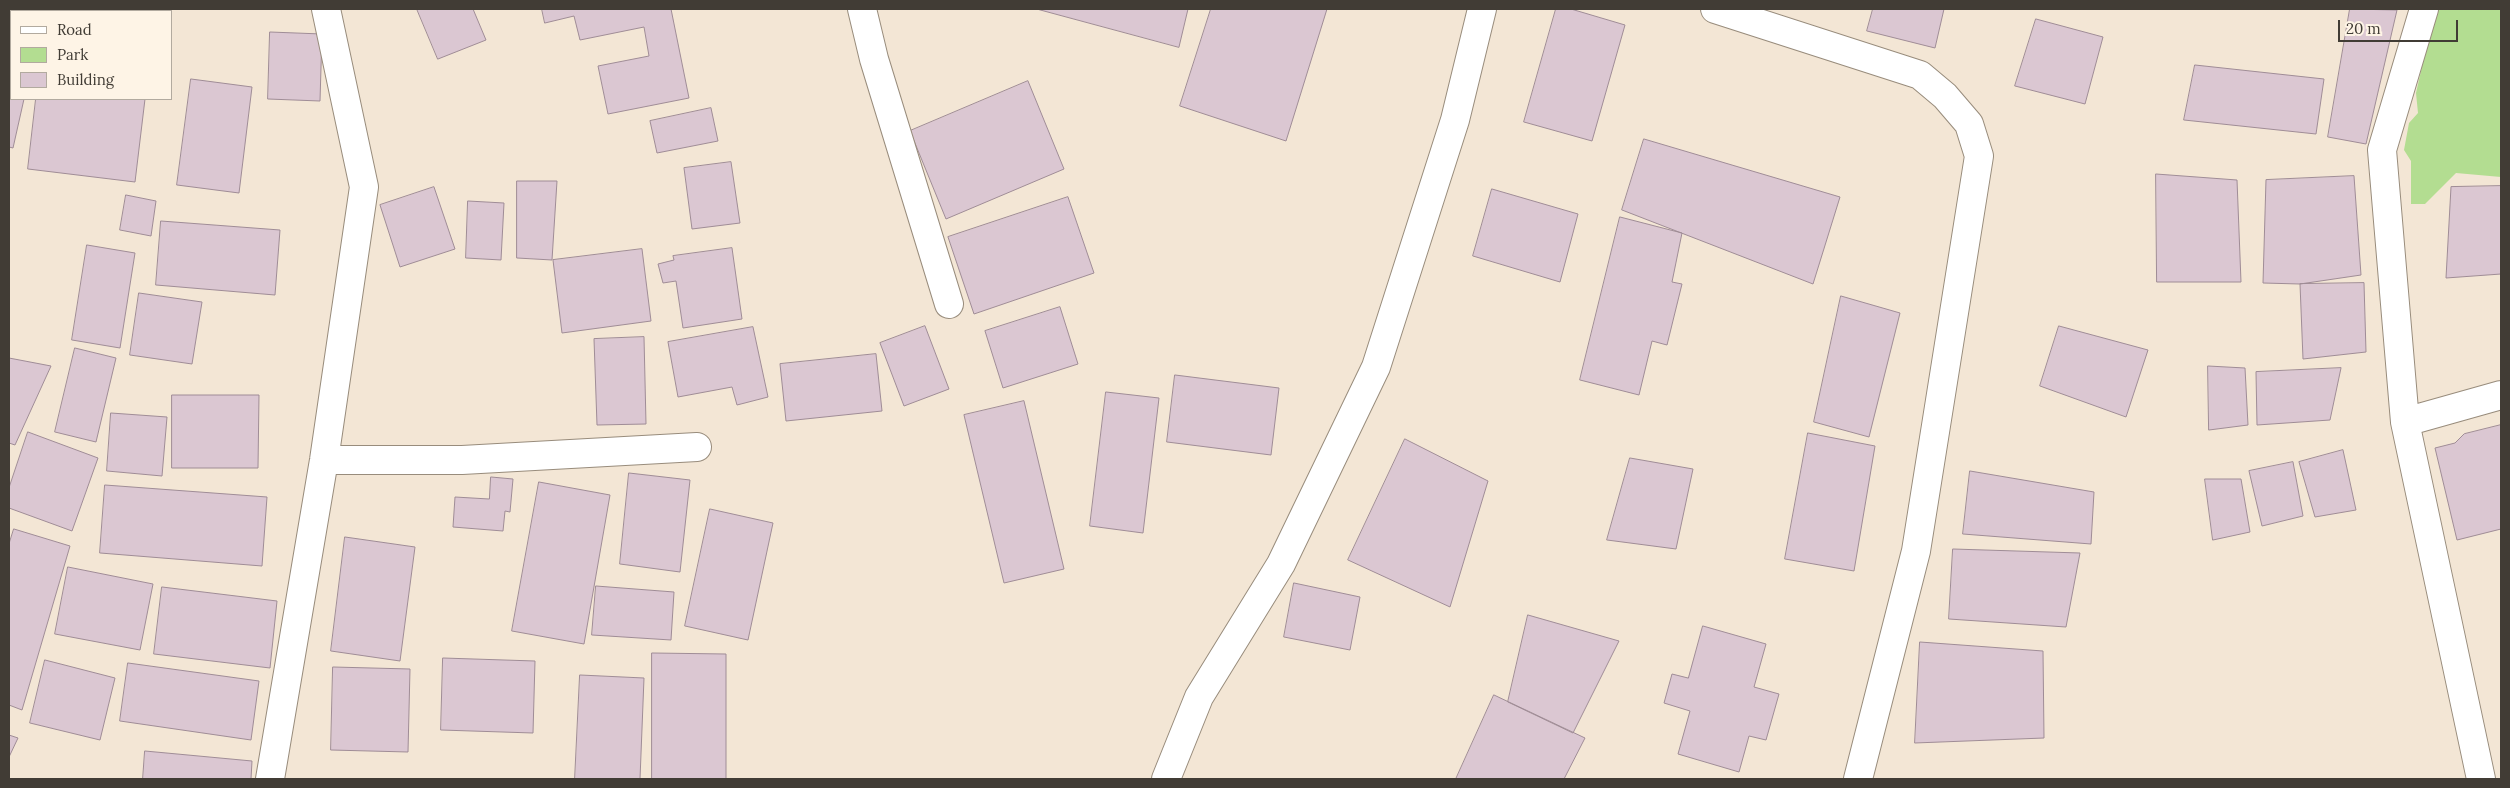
<!DOCTYPE html>
<style>
body{margin:0}
#map{position:relative;width:2510px;height:788px;overflow:hidden;background:#f3e6d5;font-family:Lora,serif}
canvas{display:block}
.frame{position:absolute;inset:0;border:10px solid #413c35;pointer-events:none}
.legend{position:absolute;left:10px;top:10px;width:162px;height:90px;box-sizing:border-box;background:#fef4e6;border:1px solid #b2aa9f;margin:0;padding:6px 9px;list-style:none;font-size:15px;color:#413c35}
.legend li{display:flex;align-items:center;gap:10px;height:25px}
.legend b{width:25px;border:1px solid #b2aa9f}
.scale{position:absolute;left:2338px;top:20px;width:120px;height:22px;box-sizing:border-box;border:2px solid #413c35;border-top:0;padding-left:6px;font-size:15px;line-height:18px;white-space:nowrap;color:#413c35;-webkit-text-stroke:4px #fef4e6;paint-order:stroke}
</style>
<div id="map">
<canvas width="2510" height="788"></canvas>
<div class="frame"></div>
<ul class="legend">
<li><b style="height:6px;background:#fff"></b>Road</li>
<li><b style="height:14px;background:#b3dd91"></b>Park</li>
<li><b style="height:14px;background:#dbc7d2"></b>Building</li>
</ul>
<div class="scale">20 m</div>
</div>
<script>
const context = document.querySelector('canvas').getContext('2d');
context.lineJoin = 'round';
function fill(path, color) {
  context.fillStyle = color;
  context.fill(path, 'evenodd');
}
function stroke(path, color, width, dash) {
  context.strokeStyle = color;
  context.lineWidth = width;
  context.lineCap = dash ? 'butt' : 'round';
  context.setLineDash(dash || []);
  context.stroke(path);
}
fill(new Path2D(`
 M 2435,9 L 2501,9 L 2501,177 L 2456,173 L 2425,204 L 2411,204 L 2411,161 L 2404,150 L 2409,123 L 2418,113 L 2416,93 Z`), '#b3dd91');
const building = new Path2D(`
 M 417,9 L 473,9 L 486,40 L 438,59 Z
 M 542,9 L 671,9 L 689,98 L 608,114 L 598,66 L 649,56 L 644,27 L 580,40 L 574,16 L 545,23 Z
 M 1037,9 L 1188,9 L 1179,47 Z
 M 1211,9 L 1327,9 L 1286,141 L 1180,106 Z
 M 1556,9 L 1571,9 L 1625,25 L 1592,141 L 1524,122 Z
 M 1873,9 L 1944,9 L 1935,48 L 1867,31 Z
 M 2350,9 L 2397,10 L 2366,144 L 2328,137 Z
 M 2036,19 L 2103,37 L 2085,104 L 2015,86 Z
 M 270,32 L 322,34 L 320,101 L 268,99 Z
 M 2195,65 L 2324,79 L 2316,134 L 2184,120 Z
 M 9,70 L 11,71 L 11,99 L 24,99 L 13,148 L 9,147 Z
 M 191,79 L 252,87 L 239,193 L 177,185 Z
 M 1028,81 L 1064,169 L 946,219 L 910,131 Z
 M 36,99 L 145,99 L 135,182 L 28,169 Z
 M 711,108 L 718,141 L 657,153 L 650,121 Z
 M 1644,139 L 1840,197 L 1813,284 L 1622,210 Z
 M 731,162 L 740,223 L 692,229 L 684,168 Z
 M 2156,174 L 2237,180 L 2241,282 L 2157,282 Z
 M 2354,176 L 2361,275 L 2300,284 L 2263,283 L 2266,180 Z
 M 517,181 L 557,181 L 552,260 L 517,258 Z
 M 2501,186 L 2501,274 L 2446,278 L 2451,187 Z
 M 434,187 L 455,249 L 400,267 L 380,205 Z
 M 1492,189 L 1578,214 L 1560,282 L 1473,256 Z
 M 126,195 L 156,201 L 151,236 L 120,230 Z
 M 1068,197 L 1094,273 L 974,314 L 948,237 Z
 M 468,201 L 504,203 L 501,260 L 466,258 Z
 M 1620,217 L 1682,233 L 1672,282 L 1682,284 L 1667,345 L 1652,341 L 1639,395 L 1580,380 Z
 M 161,221 L 280,230 L 275,295 L 156,285 Z
 M 87,245 L 135,253 L 120,348 L 72,340 Z
 M 732,248 L 742,319 L 683,328 L 676,281 L 663,283 L 658,264 L 674,260 L 673,256 Z
 M 642,249 L 651,321 L 562,333 L 553,260 Z
 M 2364,283 L 2366,352 L 2303,359 L 2300,284 Z
 M 139,293 L 202,302 L 192,364 L 130,355 Z
 M 1841,296 L 1900,313 L 1869,437 L 1814,422 Z
 M 1060,307 L 1078,364 L 1003,388 L 985,331 Z
 M 925,326 L 949,389 L 904,406 L 880,343 Z
 M 2059,326 L 2148,350 L 2126,417 L 2040,386 Z
 M 753,327 L 768,397 L 737,405 L 732,387 L 678,397 L 668,342 Z
 M 644,337 L 646,424 L 597,425 L 594,339 Z
 M 75,348 L 116,358 L 96,442 L 55,432 Z
 M 876,354 L 882,411 L 786,421 L 780,364 Z
 M 9,358 L 51,366 L 15,445 L 9,443 Z
 M 2208,366 L 2245,368 L 2248,425 L 2209,430 Z
 M 2341,368 L 2330,420 L 2257,425 L 2256,372 Z
 M 1175,375 L 1279,388 L 1271,455 L 1167,442 Z
 M 1106,392 L 1159,398 L 1143,533 L 1090,526 Z
 M 172,395 L 259,395 L 258,468 L 172,468 Z
 M 1024,401 L 1064,569 L 1004,583 L 964,415 Z
 M 111,413 L 167,417 L 162,476 L 107,471 Z
 M 2501,425 L 2501,529 L 2457,540 L 2435,448 L 2455,443 L 2464,434 Z
 M 28,432 L 98,458 L 72,531 L 9,508 L 9,488 Z
 M 1808,433 L 1875,446 L 1854,571 L 1785,559 Z
 M 1405,439 L 1488,481 L 1450,607 L 1348,560 Z
 M 2343,450 L 2356,510 L 2315,517 L 2299,462 Z
 M 1630,458 L 1693,469 L 1676,549 L 1607,540 Z
 M 2293,462 L 2303,516 L 2262,526 L 2249,471 Z
 M 1970,471 L 2094,492 L 2091,544 L 1963,534 Z
 M 629,473 L 690,480 L 680,572 L 620,564 Z
 M 491,477 L 513,479 L 510,512 L 505,511 L 503,531 L 453,527 L 455,497 L 489,499 Z
 M 2205,479 L 2241,479 L 2250,532 L 2213,540 Z
 M 539,482 L 610,495 L 584,644 L 512,631 Z
 M 105,485 L 267,497 L 262,566 L 100,553 Z
 M 710,509 L 773,523 L 748,640 L 685,626 Z
 M 14,529 L 70,546 L 22,710 L 9,705 L 9,544 Z
 M 345,537 L 415,547 L 400,661 L 331,651 Z
 M 1953,549 L 2080,553 L 2066,627 L 1949,619 Z
 M 68,567 L 153,584 L 140,650 L 55,634 Z
 M 1294,583 L 1360,597 L 1350,650 L 1284,637 Z
 M 596,586 L 674,592 L 671,640 L 592,635 Z
 M 162,587 L 277,601 L 270,668 L 154,654 Z
 M 1528,615 L 1619,641 L 1573,733 L 1508,702 Z
 M 1703,626 L 1766,644 L 1754,687 L 1779,694 L 1766,740 L 1749,736 L 1739,772 L 1678,754 L 1690,711 L 1664,703 L 1672,674 L 1688,678 Z
 M 1920,642 L 2043,651 L 2044,738 L 1915,743 Z
 M 652,653 L 726,654 L 726,779 L 652,779 Z
 M 443,658 L 535,661 L 533,733 L 441,730 Z
 M 45,660 L 115,678 L 100,740 L 30,723 Z
 M 128,663 L 259,681 L 251,740 L 120,721 Z
 M 333,667 L 410,669 L 408,752 L 331,750 Z
 M 580,675 L 644,678 L 640,779 L 575,779 Z
 M 1494,695 L 1585,738 L 1564,779 L 1456,779 Z
 M 9,735 L 18,738 L 9,757 Z
 M 145,751 L 252,761 L 251,779 L 143,779 Z`);
fill(building, '#dbc7d2');
stroke(building, '#9f8c96', 1);
const street = new Path2D(`
 M 862,9 L 874,59 L 949,304
 M 1715,9 L 1920,75 L 1945,96 L 1969,124 L 1979,156 L 1916,551 L 1858,779
 M 2424,9 L 2382,150 L 2405,422 L 2481,779
 M 42,11 L 87,9
 M 9,13 L 11,13
 M 2405,422 L 2501,395
 M 324,460 L 462,460 L 697,447
 M 270,779 L 324,460 L 364,187 L 326,9
 M 1166,779 L 1199,697 L 1281,564 L 1376,367 L 1455,120 L 1482,9`);
stroke(street, '#988c7c', 30);
stroke(street, '#fff', 28);
</script>
